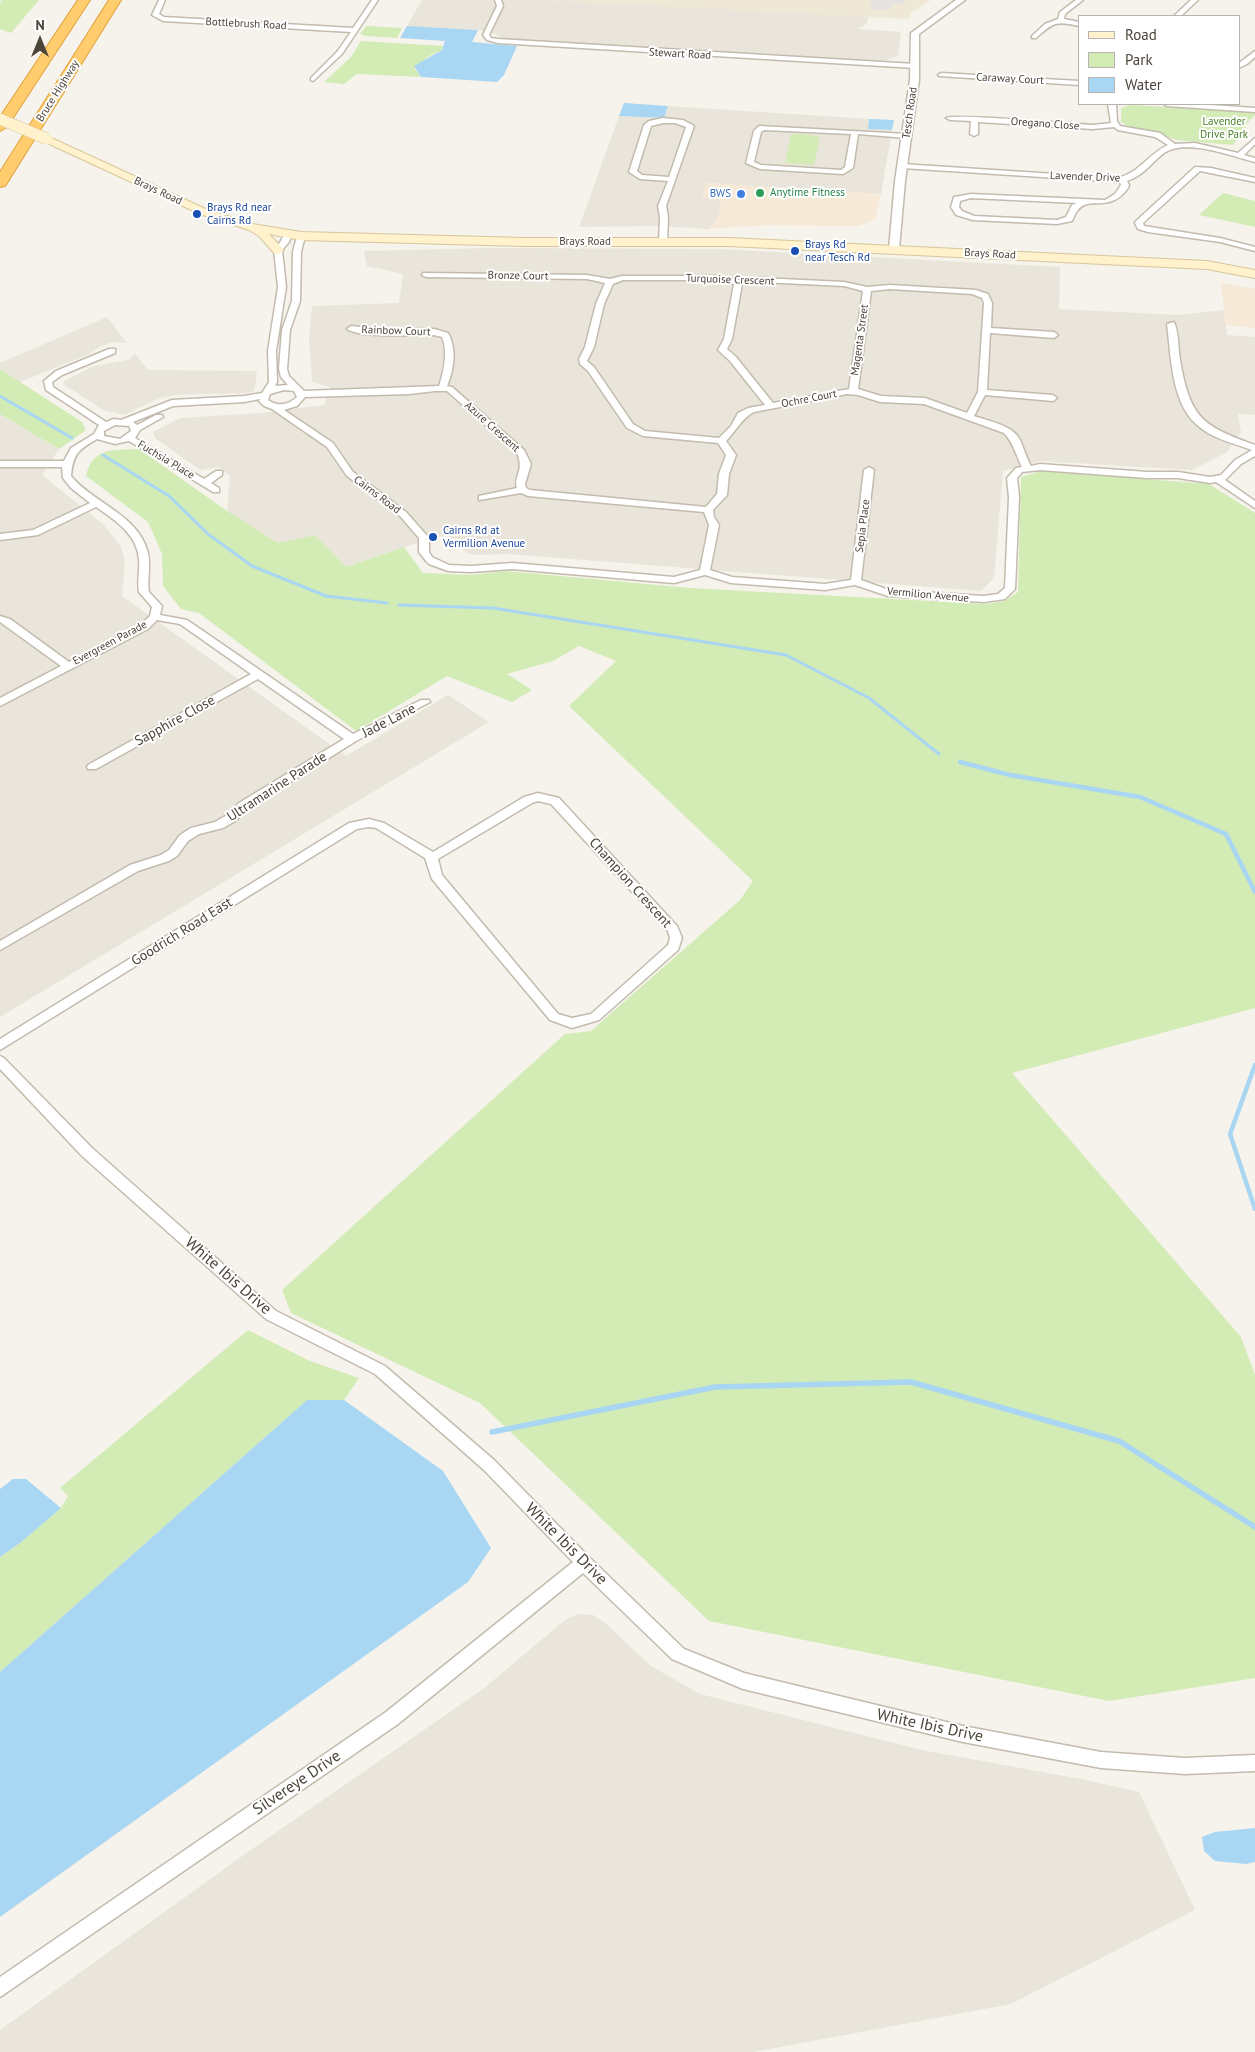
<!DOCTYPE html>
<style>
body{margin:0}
#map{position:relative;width:1255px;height:2052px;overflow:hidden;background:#f6f3ec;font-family:"PT Sans",sans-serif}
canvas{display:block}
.legend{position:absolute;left:1078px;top:15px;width:162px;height:90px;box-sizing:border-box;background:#fff;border:1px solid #b7b4b0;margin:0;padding:6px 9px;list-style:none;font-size:15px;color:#4b4439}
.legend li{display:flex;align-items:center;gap:10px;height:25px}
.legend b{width:25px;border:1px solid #b7b4b0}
.north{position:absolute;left:15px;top:15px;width:50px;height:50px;-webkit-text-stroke:4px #fff;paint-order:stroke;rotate:0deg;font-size:14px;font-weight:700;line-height:20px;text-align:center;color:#4b4439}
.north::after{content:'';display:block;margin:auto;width:18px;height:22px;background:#4b4439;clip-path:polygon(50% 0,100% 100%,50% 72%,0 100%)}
</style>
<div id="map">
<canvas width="1255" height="2052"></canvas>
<ul class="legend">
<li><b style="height:6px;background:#fff2cd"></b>Road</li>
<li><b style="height:14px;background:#d3ebb4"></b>Park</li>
<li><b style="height:14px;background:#a8d6f3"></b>Water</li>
</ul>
<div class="north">N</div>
</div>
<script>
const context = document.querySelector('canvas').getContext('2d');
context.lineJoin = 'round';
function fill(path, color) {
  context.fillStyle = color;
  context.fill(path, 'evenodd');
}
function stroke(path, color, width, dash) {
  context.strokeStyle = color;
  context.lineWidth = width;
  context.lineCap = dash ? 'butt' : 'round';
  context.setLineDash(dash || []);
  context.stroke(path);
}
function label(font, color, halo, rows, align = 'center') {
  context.font = font + ' "PT Sans",sans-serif';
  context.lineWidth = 4;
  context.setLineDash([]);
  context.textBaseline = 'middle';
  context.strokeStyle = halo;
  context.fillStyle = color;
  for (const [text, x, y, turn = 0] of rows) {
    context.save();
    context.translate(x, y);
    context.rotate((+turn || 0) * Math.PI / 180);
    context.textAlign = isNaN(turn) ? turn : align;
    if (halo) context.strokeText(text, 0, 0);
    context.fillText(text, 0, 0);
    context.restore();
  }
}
fill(new Path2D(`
 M 422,0 L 546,0 L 869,16 L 867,23 L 858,29 L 901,32 L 898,56 L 885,61 L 504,39 L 493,33 L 478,30 L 407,26 Z
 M 668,106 L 869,119 L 868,129 L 892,130 L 881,194 L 706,183 L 722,201 L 717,219 L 708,229 L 656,226 L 579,227 L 619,116 L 664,118 Z
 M 491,248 L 718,249 L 1060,267 L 1059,309 L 1179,315 L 1224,310 L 1227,335 L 1255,337 L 1255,415 L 1238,414 L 1241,432 L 1227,452 L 1192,470 L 1040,461 L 1003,471 L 994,578 L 981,591 L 508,554 L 476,555 L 467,553 L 446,535 L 404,547 L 346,567 L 315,535 L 278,543 L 227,511 L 230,476 L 219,467 L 200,470 L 155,438 L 153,432 L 180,418 L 262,413 L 324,405 L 330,387 L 312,382 L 309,339 L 312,306 L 399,303 L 403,274 L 367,266 L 364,251 Z
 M 107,317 L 127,343 L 112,342 L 99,347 L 89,354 L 18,383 L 0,369 L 0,363 Z
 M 135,354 L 148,370 L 257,371 L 255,387 L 254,391 L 247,393 L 175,395 L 160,398 L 124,415 L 103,410 L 63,384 L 64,381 L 94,366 L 128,360 Z
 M 0,414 L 59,449 L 42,475 L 104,525 L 121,547 L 125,563 L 122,596 L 346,756 L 448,695 L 489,722 L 0,1017 Z
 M 578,1614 L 593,1615 L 604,1622 L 651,1666 L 700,1694 L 922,1750 L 1086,1780 L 1139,1792 L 1195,1910 L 1011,2004 L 754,2052 L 0,2052 L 0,2030 L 245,1854 L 483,1689 L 565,1620 Z`), '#eae5da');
fill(new Path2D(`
 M 706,183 L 881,194 L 876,217 L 872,221 L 858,226 L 767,225 L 708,229 L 717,219 L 722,201 L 702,196 Z
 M 1221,283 L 1255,289 L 1255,328 L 1226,325 Z`), '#f7e9d7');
fill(new Path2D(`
 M 546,0 L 931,0 L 912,12 L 908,19 Z`), '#efe8d6');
fill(new Path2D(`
 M 0,0 L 39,0 L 11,33 L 0,29 L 0,3 L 3,2 Z
 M 366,26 L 402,28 L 397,38 L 366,36 L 360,34 Z
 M 361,41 L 443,46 L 442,50 L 431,55 L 414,68 L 421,77 L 357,74 L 344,84 L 324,82 L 351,57 Z
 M 1131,105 L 1247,112 L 1255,113 L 1255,115 L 1246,124 L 1245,129 L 1233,145 L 1176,140 L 1154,131 L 1131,128 L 1121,122 L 1121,108 Z
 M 796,134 L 813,135 L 820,138 L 814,165 L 785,163 L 791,135 Z
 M 1223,193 L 1255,201 L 1255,227 L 1199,215 Z
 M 0,369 L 82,422 L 86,430 L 59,449 L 0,414 Z
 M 139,449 L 227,511 L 278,543 L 315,535 L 346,567 L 404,547 L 423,573 L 471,575 L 506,571 L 690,588 L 986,604 L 1005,601 L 1018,592 L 1021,477 L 1041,471 L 1209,484 L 1255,513 L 1255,1008 L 1012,1073 L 1241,1337 L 1255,1375 L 1255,1678 L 1109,1701 L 709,1621 L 480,1403 L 291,1313 L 282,1290 L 565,1034 L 591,1031 L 740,900 L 753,881 L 569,706 L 616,661 L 579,646 L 553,661 L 507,674 L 532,690 L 512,702 L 447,676 L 356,731 L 199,613 L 181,609 L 163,586 L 162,554 L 148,522 L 86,476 C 92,447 114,450 139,449 Z
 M 248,1330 L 310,1361 L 359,1378 L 344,1400 L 307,1400 L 0,1672 L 0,1557 L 20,1543 L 61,1508 L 68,1496 L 60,1488 Z`), '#d3ebb4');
fill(new Path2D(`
 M 872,0 L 906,0 L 902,4 L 892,4 L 891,10 L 870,9 Z`), '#e5e3e0');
fill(new Path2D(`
 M 407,26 L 478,30 L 472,42 L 517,46 L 504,75 L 497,82 L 421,77 L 414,66 L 442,50 L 445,41 L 400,38 Z
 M 624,103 L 668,106 L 664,118 L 619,116 Z
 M 869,119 L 894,120 L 892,130 L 868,129 Z
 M 307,1400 L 344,1400 L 443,1471 L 491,1548 L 468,1582 L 0,1917 L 0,1672 Z
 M 13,1479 L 26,1479 L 61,1508 L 20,1543 L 0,1557 L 0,1489 Z
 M 1255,1828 L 1255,1862 L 1246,1864 L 1215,1861 L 1204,1851 L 1202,1837 L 1215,1832 Z`), '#a8d6f3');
stroke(new Path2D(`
 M 0,396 L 72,438
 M 103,455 L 169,496 L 208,534 L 252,566 L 326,596 L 387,603
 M 399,605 L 493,608 L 786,655 L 869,698 L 939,754`), '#a8d6f3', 3);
stroke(new Path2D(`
 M 960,762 L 1010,775 L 1140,797 L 1226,834 L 1255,892
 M 1255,1065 L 1230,1134 L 1255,1209`), '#a8d6f3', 4.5);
stroke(new Path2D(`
 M 492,1432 L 715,1387 L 911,1382 L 1119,1441 L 1255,1527`), '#a8d6f3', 5.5);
const minor = new Path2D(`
 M 159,0 L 165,0 L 159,14 L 164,17 L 353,28 L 372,0 L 378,0 L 342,54 L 313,81 L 311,80 L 311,78 L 337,52 L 351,32 L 163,21 L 152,15 Z
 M 495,0 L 501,0 L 503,6 L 489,35 L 491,38 L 498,39 L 915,64 L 918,66 L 915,68 L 498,43 L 487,40 L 483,35 L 497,6 Z
 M 1076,0 L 1083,0 L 1065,14 L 1064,19 L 1079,22 L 1079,26 C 1056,21 1054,22 1036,38 L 1032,38 L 1032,36 L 1045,24 L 1058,19 L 1060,12 Z
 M 1191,0 L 1198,0 L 1181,16 L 1174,16 Z
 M 1255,51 L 1255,57 L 1247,64 L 1239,68 L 1239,63 Z
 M 941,73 L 1079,81 L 1079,85 L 939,76 L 938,75 Z
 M 1108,104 L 1116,104 L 1117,121 L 1120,126 L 1160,133 L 1175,144 L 1195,143 L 1238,153 L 1255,138 L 1255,144 L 1244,155 L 1255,158 L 1255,162 C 1231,156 1186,138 1164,153 C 1151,163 1143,176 1127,181 L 1129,185 L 1128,188 C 1110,214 1089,195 1078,210 C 1075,213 1074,217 1072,221 L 1057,224 L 973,220 L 956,215 L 951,207 L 954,197 L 971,194 L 1105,200 L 1115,194 L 1121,185 L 1120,182 L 902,168 L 898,166 L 902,164 L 1116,178 C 1139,174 1148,154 1168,145 L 1155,137 L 1118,130 L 1114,127 L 1093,129 L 978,122 L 978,134 L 974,136 L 970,134 L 971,121 L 950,120 L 946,118 C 953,113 1074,124 1093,125 L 1111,123 ZM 971,198 L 1077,203 L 1072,205 L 1066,217 L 1057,220 L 974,216 L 962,211 L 959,207 L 960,201 Z
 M 1163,104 L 1195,104 L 1255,108 L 1255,112 L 1167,106 Z
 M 663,118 L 683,120 L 694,126 L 666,206 L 668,217 L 667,242 L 663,244 L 659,242 L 660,217 L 658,206 L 668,181 L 640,179 L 629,172 L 644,125 L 649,121 ZM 663,123 L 675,123 L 686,127 L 669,177 L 642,175 L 637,171 L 651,126 Z
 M 759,126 L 907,134 L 911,136 L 907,138 L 858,134 L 853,168 L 843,174 L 760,169 L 746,163 L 754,131 ZM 764,130 L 851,134 L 845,167 L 841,170 L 761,165 L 754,162 L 761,132 Z
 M 1195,167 L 1211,168 L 1255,178 L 1255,182 L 1200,171 L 1143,223 L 1144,226 L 1220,238 L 1255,247 L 1255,251 L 1220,242 L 1148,232 L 1138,229 L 1135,223 L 1136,221 Z
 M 285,232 L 292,234 L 289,242 L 282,250 L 286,287 L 276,351 L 277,382 L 275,386 L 288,385 L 281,377 L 279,369 L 282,330 L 292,301 L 293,252 L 297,236 L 301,234 L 305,236 L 301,252 L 300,301 L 290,330 L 287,369 L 289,376 L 304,391 L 439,386 C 444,371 448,351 442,337 L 434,335 C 416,335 359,338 347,329 L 351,326 L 380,329 L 434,329 L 448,333 C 457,349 454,370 447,386 L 452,387 L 524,450 L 531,464 L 525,484 L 526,488 L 530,490 L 706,507 L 717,494 L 719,474 L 726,455 L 718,443 L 643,436 L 627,428 L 588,371 L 580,364 L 579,359 L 585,347 L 596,304 L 605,283 L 587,279 L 426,277 L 422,275 L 423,273 L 587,275 L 610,279 L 622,276 L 716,276 L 738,280 L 761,278 L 844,282 L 867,287 L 890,285 L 976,290 L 988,294 L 992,303 L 991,328 L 1054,332 L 1058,335 L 1054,338 L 990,333 L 987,390 L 1053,395 L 1057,398 L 1053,401 L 985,395 L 974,416 C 988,421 1013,425 1020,440 C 1024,449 1026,457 1031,466 L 1040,464 L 1147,472 L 1178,472 L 1210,477 L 1221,475 L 1235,460 L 1252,450 C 1233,443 1210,438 1196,424 C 1171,401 1171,355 1167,324 L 1174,322 C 1179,333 1178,348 1180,360 C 1190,418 1202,426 1255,445 L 1255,456 L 1241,464 L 1225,480 L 1255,501 L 1255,508 L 1216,482 L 1210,483 L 1178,478 L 1147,478 L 1040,470 L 1022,472 L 1017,478 L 1019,497 L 1015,589 L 1005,599 L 984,602 L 888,596 L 855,585 L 825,590 L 731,583 L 705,575 L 674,583 L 512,569 L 471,572 L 448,571 L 429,564 L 426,561 L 419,552 L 419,538 L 400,516 L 347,476 L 327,447 L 272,409 L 264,406 L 259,401 L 260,399 L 244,402 L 173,406 L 133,422 L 137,425 L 156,415 L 162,415 L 163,417 L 140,430 L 135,438 L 204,479 L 216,471 L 222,471 L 222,475 L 211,483 L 219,488 L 219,492 L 213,492 L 129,441 L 115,444 L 97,439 C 78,450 73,454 71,476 C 93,503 139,515 148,553 C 151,566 147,579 149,592 L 162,606 L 160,615 L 187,620 L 353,734 L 421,700 L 429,700 L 430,702 L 356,741 L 247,809 L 235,821 L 223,828 L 199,834 L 188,841 L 177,856 L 169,861 L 138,871 L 0,950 L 0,941 L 130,865 L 161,855 L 169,850 L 180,835 L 191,828 L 215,822 L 227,815 L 239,803 L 344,739 L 258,679 L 96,769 L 88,769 L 87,767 L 88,765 L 251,674 L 180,624 L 157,620 L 148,629 L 0,706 L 0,698 L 61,666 L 0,622 L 0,616 L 10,619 L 69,662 L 140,625 L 150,616 L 152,607 L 139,592 C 137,581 140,571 139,560 C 138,535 115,520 96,507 L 38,535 L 0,540 L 0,534 L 33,530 L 90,503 L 71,488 L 63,478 L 62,467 L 0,467 L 0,461 L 64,461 L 71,448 L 94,434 L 99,425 L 46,390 L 44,381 L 56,371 L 109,349 L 115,349 L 115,353 L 62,375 L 52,382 L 53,387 L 106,422 L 114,419 L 121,420 L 172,400 L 244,396 L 262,393 L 269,382 L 268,351 L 278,287 L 274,250 L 281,241 ZM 623,280 L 716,280 L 734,284 L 724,339 L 718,350 L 730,361 L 765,405 L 748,408 L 738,413 L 731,426 L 719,438 L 645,431 L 633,424 L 594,367 L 587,361 L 594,347 L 604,304 L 613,284 ZM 761,282 L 844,286 L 863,291 L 849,389 L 773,403 L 736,357 L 727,349 L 732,339 L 742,284 ZM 890,289 L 972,294 L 982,298 L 984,303 L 978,392 L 967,413 L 925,398 L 881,396 L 858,389 L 871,291 ZM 284,390 L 294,391 L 297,397 C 288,405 278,407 268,400 L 270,394 ZM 435,391 L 447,391 L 517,453 C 525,472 513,475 517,488 L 479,496 L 479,500 L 521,493 L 528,496 L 704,512 L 709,525 L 700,570 L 674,577 L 512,563 L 471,566 L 449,565 L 432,557 L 429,552 L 429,538 L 406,512 L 353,472 L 333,443 L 284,410 L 297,406 L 305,397 L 409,394 ZM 847,394 L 858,395 L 880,402 L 924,404 L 1004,433 C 1013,442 1016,455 1022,467 L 1016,468 L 1007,478 L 1009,497 L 1005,588 L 998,594 L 984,596 L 889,590 L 861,580 L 874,470 L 869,467 L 864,470 L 851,580 L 825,584 L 732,577 L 710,570 L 719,525 L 714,517 L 713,510 L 727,495 L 729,474 L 736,455 L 726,441 C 735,432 742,418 754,412 ZM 115,425 L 129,426 L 131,431 L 120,439 L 104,436 L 104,431 Z
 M 538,793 L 559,798 L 677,926 L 682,938 L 678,950 L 599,1020 L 572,1028 L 550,1020 L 432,879 L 425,858 L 376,828 L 369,827 L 357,829 L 0,1050 L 0,1039 L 349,823 L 369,819 L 384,823 L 433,852 L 524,797 ZM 538,801 L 551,804 L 668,931 L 670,938 L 668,945 L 591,1014 L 572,1018 L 558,1014 L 442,875 L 438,859 L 532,803 Z
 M 0,1056 L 4,1058 L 92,1148 L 276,1311 L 385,1366 L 494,1460 L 590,1558 L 684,1649 L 744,1673 L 963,1726 L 1101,1752 L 1185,1758 L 1255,1755 L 1255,1771 L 1185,1774 L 1101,1768 L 963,1742 L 743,1689 L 672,1659 L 583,1573 L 398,1724 L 0,1997 L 0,1977 L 386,1712 L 573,1562 L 484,1470 L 375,1374 L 266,1319 L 82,1156 L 0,1069 Z`);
const tertiary = new Path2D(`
 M 956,0 L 965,0 L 919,34 L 919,80 L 905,181 L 899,249 L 894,252 L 890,251 L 889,249 L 895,181 L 910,80 L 911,33 Z`);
const secondary = new Path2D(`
 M 47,136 L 208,210 L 253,224 L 301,232 L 524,238 L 729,238 L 1207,261 L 1255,270 L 1255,278 L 1207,269 L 729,246 L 524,246 L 301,240 L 269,234 L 284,250 L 278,254 L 274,253 L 259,236 L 249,230 L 200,214 L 43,141 L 42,139 Z`);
const motorway = new Path2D(`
 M 78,0 L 90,0 L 7,127 L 0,131 L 0,117 Z
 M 109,0 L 121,0 L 7,183 L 5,186 L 0,187 L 0,172 Z`);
stroke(minor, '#c2bbae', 3);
stroke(tertiary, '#c2bbae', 3);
stroke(secondary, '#d7c69b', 2);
stroke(motorway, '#e2a13a', 2);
fill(minor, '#fff');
fill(tertiary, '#fff');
fill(secondary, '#fff2cd');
fill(motorway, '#ffcc6e');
const secondaryBridge = new Path2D(`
 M 0,119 L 47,139`);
stroke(secondaryBridge, '#d7c69b', 12, []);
stroke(secondaryBridge, '#fff2cd', 11);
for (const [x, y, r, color] of [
 [760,193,5,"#2e9e5b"],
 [741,194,5,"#3f7fe0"],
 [197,214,5,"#1a4fb4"],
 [795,251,5,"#1a4fb4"],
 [433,537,5,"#1a4fb4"]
]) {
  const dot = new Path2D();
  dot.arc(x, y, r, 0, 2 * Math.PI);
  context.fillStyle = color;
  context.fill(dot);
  stroke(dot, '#fff', 2);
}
label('11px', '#4b4439', '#fff', [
 ["Bottlebrush Road",246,24,3],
 ["Stewart Road",680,54,3],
 ["Caraway Court",1010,79,3],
 ["Bruce Highway",58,91,-58],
 ["Tesch Road",910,113,-82],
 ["Oregano Close",1045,124,4],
 ["Lavender Drive",1085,177,2],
 ["Brays Road",158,191,25],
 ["Brays Road",585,242],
 ["Brays Road",990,254,3],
 ["Bronze Court",518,276,1],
 ["Turquoise Crescent",730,280,2],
 ["Rainbow Court",396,331,2],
 ["Magenta Street",860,340,-82],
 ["Ochre Court",809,399,-11],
 ["Azure Crescent",492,427,42],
 ["Fuchsia Place",166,460,31],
 ["Cairns Road",377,495,37],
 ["Sepia Place",863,526,-83],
 ["Vermilion Avenue",928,595,5],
 ["Evergreen Parade",110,643,-28]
]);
label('11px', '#4b8029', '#fff', [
 ["Lavender",1224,122],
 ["Drive Park",1224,135]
]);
label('11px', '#27864d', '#fff', [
 ["Anytime Fitness",770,193]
], 'left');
label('11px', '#366cbe', '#fff', [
 ["BWS",731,194]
], 'right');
label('11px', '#164399', '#fff', [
 ["Brays Rd near",207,208],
 ["Cairns Rd",207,221],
 ["Brays Rd",805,245],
 ["near Tesch Rd",805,258],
 ["Cairns Rd at",443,531],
 ["Vermilion Avenue",443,544]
], 'left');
label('14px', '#4b4439', '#fff', [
 ["Sapphire Close",175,721,-29],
 ["Jade Lane",389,721,-27],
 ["Ultramarine Parade",277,787,-33],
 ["Champion Crescent",630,883,48],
 ["Goodrich Road East",182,932,-32]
]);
label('16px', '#4b4439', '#fff', [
 ["White Ibis Drive",228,1276,41],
 ["White Ibis Drive",566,1544,45],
 ["White Ibis Drive",930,1726,12],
 ["Silvereye Drive",297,1783,-34]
]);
</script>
